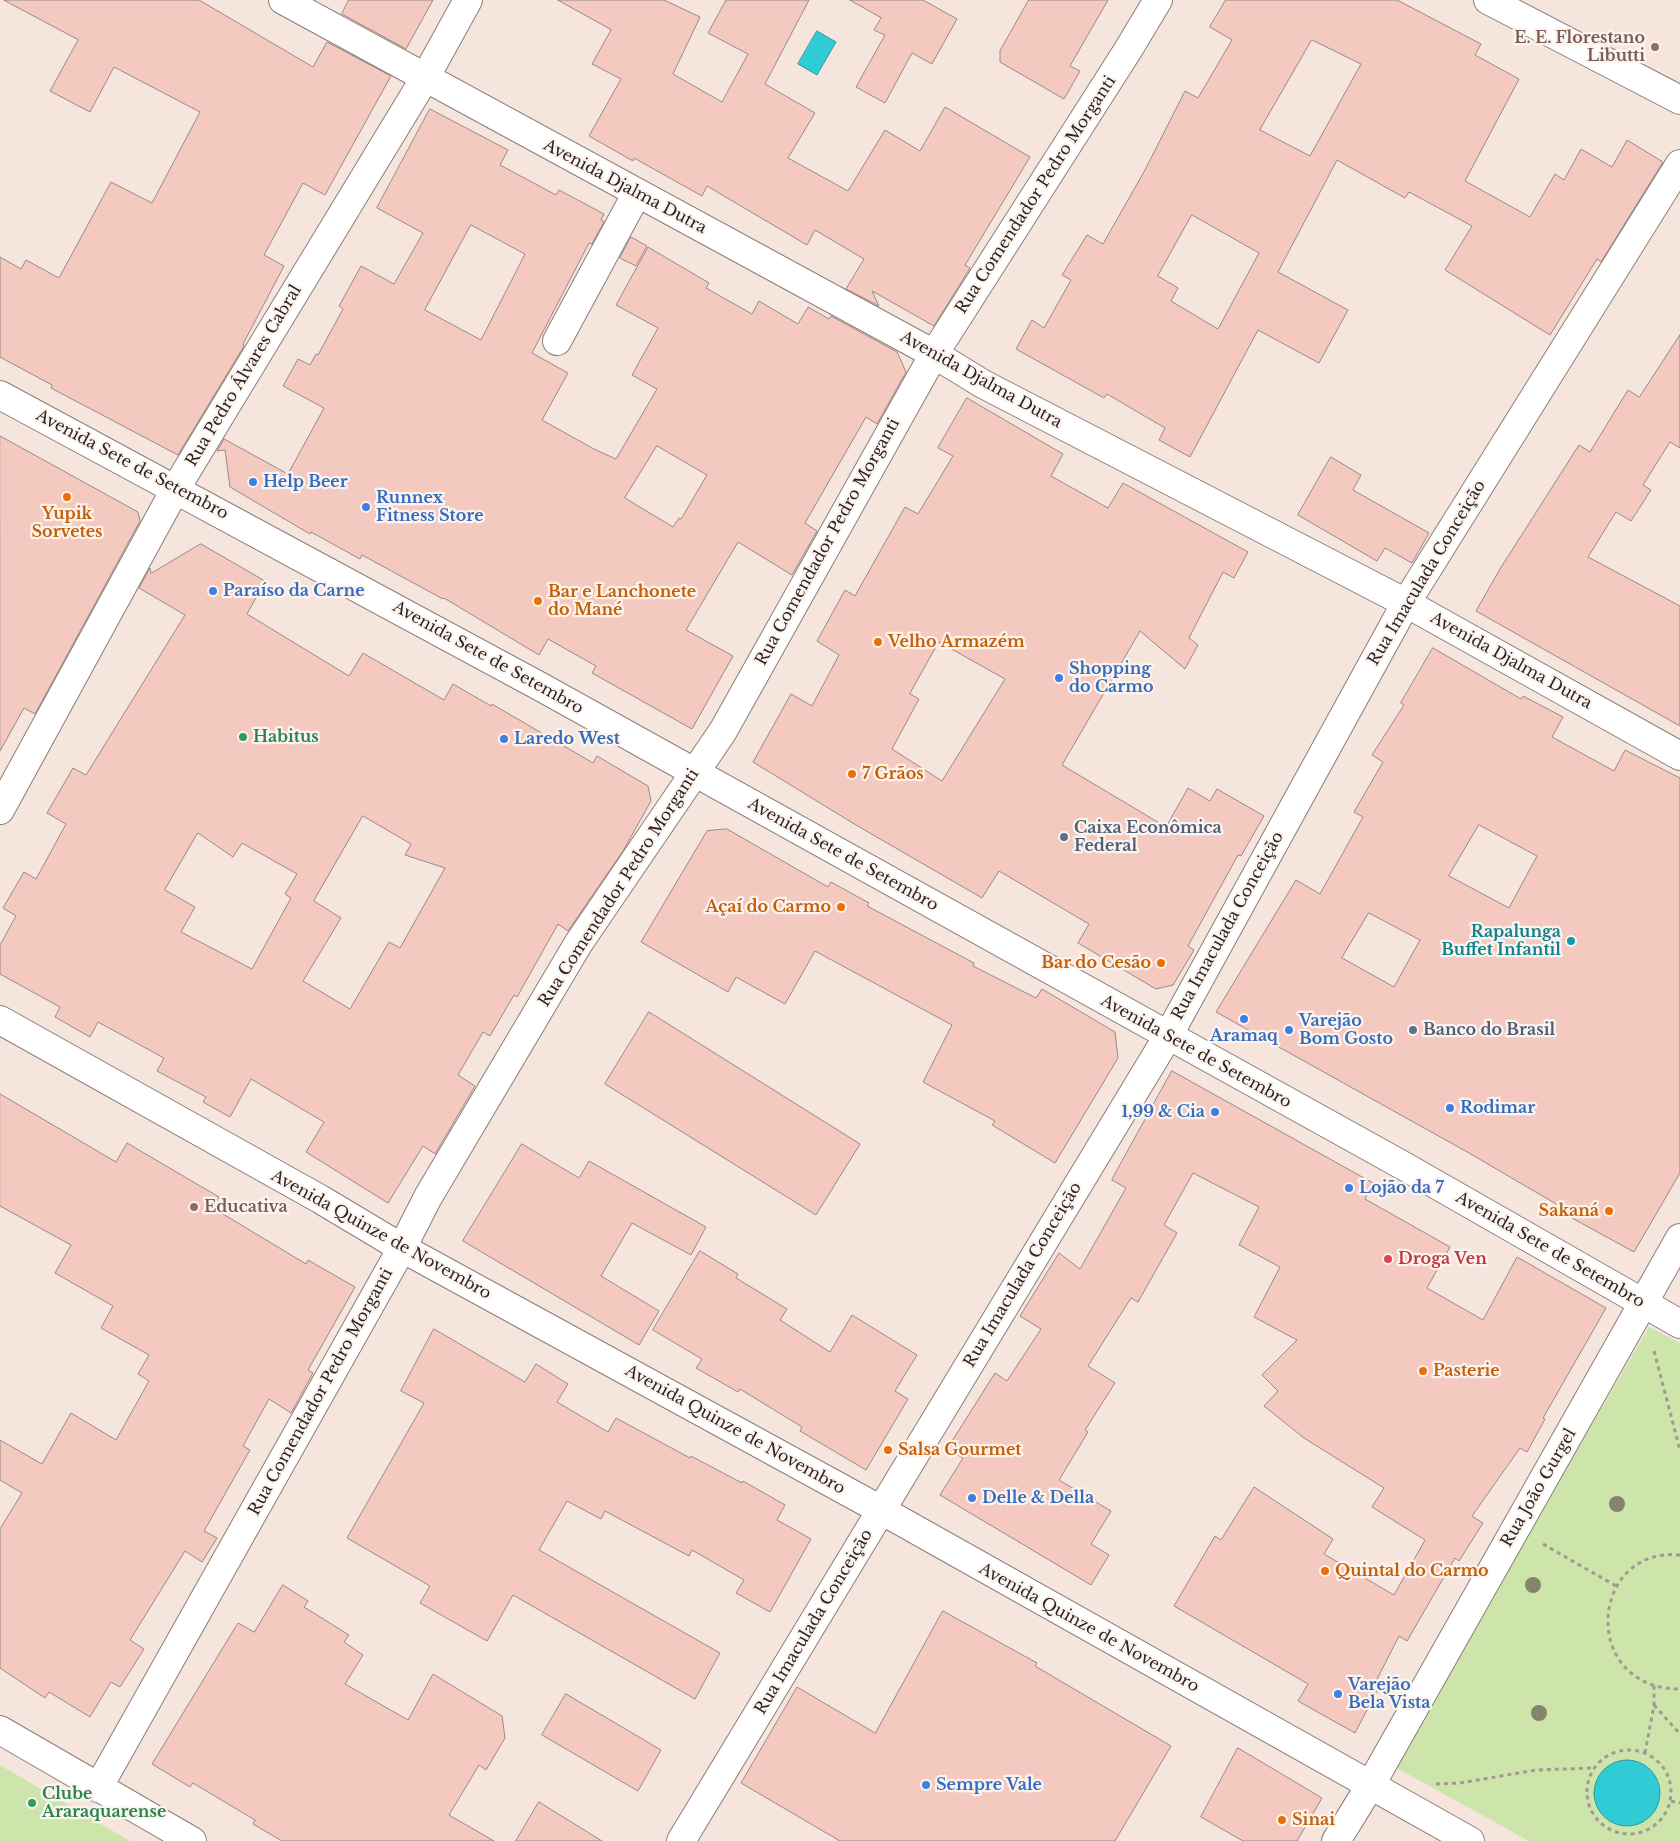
<!DOCTYPE html>
<meta charset="utf-8">
<style>
body{margin:0}
canvas{display:block;background:#f6e5dd}
</style>
<canvas width="1680" height="1841"></canvas>
<script>
const context = document.querySelector('canvas').getContext('2d');
context.lineJoin = 'round';
function fill(path, color) {
  context.fillStyle = color;
  context.fill(path, 'evenodd');
}
function stroke(path, color, width, dash) {
  context.strokeStyle = color;
  context.lineWidth = width;
  context.lineCap = dash ? 'butt' : 'round';
  context.setLineDash(dash || []);
  context.stroke(path);
}
function label(font, color, halo, rows, align = 'center') {
  context.font = font + ' "Libre Baskerville",serif';
  context.lineWidth = 4.5;
  context.setLineDash([]);
  context.textBaseline = 'middle';
  context.strokeStyle = halo;
  context.fillStyle = color;
  for (const [text, x, y, turn = 0] of rows) {
    context.save();
    context.translate(x, y);
    context.rotate((+turn || 0) * Math.PI / 180);
    context.textAlign = isNaN(turn) ? turn : align;
    if (halo) context.strokeText(text, 0, 0);
    context.fillText(text, 0, 0);
    context.restore();
  }
}
fill(new Path2D(`
 M 1649,1327 L 1680,1343 L 1680,1841 L 1529,1841 L 1393,1766 Z
 M 0,1765 L 130,1841 L 0,1841 Z`), '#cde5aa');
const water = new Path2D(`
 M 817,31 L 836,42 L 817,75 L 798,64 Z
 M1594 1793a33 33 0 1 1 66 0a33 33 0 1 1-66 0Z`);
fill(water, '#2fccd5');
stroke(water, '#2e9aa0', 1);
const building = new Path2D(`
 M 4,0 L 199,0 L 313,67 L 327,42 L 391,76 L 325,195 L 303,183 L 264,255 L 284,266 L 243,344 L 244,346 L 178,455 L 51,388 L 52,385 L 0,357 L 0,257 L 21,269 L 26,260 L 59,278 L 111,182 L 152,203 L 200,112 L 114,67 L 90,112 L 50,91 L 78,40 Z
 M 349,0 L 433,0 L 406,49 L 342,14 Z
 M 558,0 L 664,0 L 700,17 L 673,74 L 722,102 L 748,54 L 708,33 L 726,0 L 809,0 L 765,84 L 815,113 L 788,158 L 848,191 L 885,130 L 920,151 L 945,107 L 1030,157 L 965,265 L 970,268 L 934,326 L 872,291 L 879,306 L 846,289 L 864,259 L 815,230 L 807,245 L 707,186 L 702,196 L 634,158 L 633,161 L 589,136 L 621,79 L 592,64 L 611,30 Z
 M 850,0 L 923,0 L 957,19 L 932,64 L 912,53 L 885,103 L 856,87 L 885,35 L 874,30 L 881,18 Z
 M 1029,0 L 1108,0 L 1070,66 L 1080,71 L 1064,99 L 1000,62 L 1000,51 Z
 M 1226,0 L 1397,0 L 1481,44 L 1475,55 L 1519,79 L 1465,181 L 1530,217 L 1555,174 L 1564,180 L 1581,149 L 1612,167 L 1627,140 L 1663,162 L 1601,262 L 1597,259 L 1550,335 L 1445,270 L 1472,226 L 1409,192 L 1405,198 L 1337,160 L 1278,272 L 1348,310 L 1319,363 L 1258,330 L 1190,457 L 1159,440 L 1165,428 L 1107,394 L 1104,398 L 1016,349 L 1032,320 L 1044,328 L 1071,280 L 1062,275 L 1087,235 L 1103,244 L 1145,170 L 1185,91 L 1198,98 L 1232,40 L 1210,27 ZM 1312,40 L 1361,64 L 1310,156 L 1260,130 ZM 1192,215 L 1259,253 L 1218,329 L 1171,301 L 1178,288 L 1158,276 Z
 M 430,109 L 508,150 L 500,165 L 556,195 L 559,190 L 604,214 L 601,220 L 604,222 L 592,244 L 589,243 L 532,353 L 568,373 L 542,420 L 594,449 L 616,459 L 657,389 L 632,375 L 658,328 L 616,305 L 648,247 L 709,283 L 706,288 L 752,314 L 759,301 L 798,324 L 808,307 L 829,319 L 831,316 L 897,352 L 906,372 L 877,424 L 866,417 L 805,523 L 817,531 L 792,575 L 738,542 L 686,630 L 733,656 L 692,729 L 592,673 L 596,666 L 548,639 L 539,655 L 444,598 L 443,599 L 362,555 L 360,559 L 311,532 L 310,534 L 230,487 L 225,450 L 217,451 L 224,439 L 288,474 L 324,408 L 283,386 L 298,359 L 310,365 L 316,354 L 318,355 L 343,309 L 339,306 L 361,266 L 394,284 L 423,233 L 377,208 ZM 471,225 L 525,254 L 481,340 L 425,310 ZM 657,446 L 707,475 L 681,519 L 679,518 L 673,527 L 625,498 Z
 M 631,237 L 647,246 L 636,266 L 620,258 Z
 M 1680,335 L 1680,448 L 1670,442 L 1643,485 L 1651,490 L 1631,521 L 1616,512 L 1588,557 L 1680,606 L 1680,726 L 1476,611 L 1500,569 L 1579,445 L 1590,452 L 1628,390 L 1639,397 Z
 M 967,398 L 1063,454 L 1051,476 L 1108,508 L 1123,483 L 1248,552 L 1234,578 L 1223,572 L 1189,638 L 1198,645 L 1185,669 L 1140,631 L 1062,765 L 1166,827 L 1188,788 L 1210,801 L 1217,789 L 1264,816 L 1241,856 L 1238,855 L 1188,946 L 1194,950 L 1173,985 L 1156,989 L 1078,943 L 1089,924 L 999,871 L 982,898 L 856,825 L 753,762 L 791,694 L 812,706 L 839,655 L 817,641 L 845,590 L 855,596 L 905,507 L 918,514 L 953,456 L 938,448 ZM 939,642 L 1005,679 L 942,781 L 892,749 L 919,699 L 910,694 Z
 M 0,436 L 138,512 L 140,521 L 35,714 L 24,708 L 0,751 Z
 M 1331,457 L 1361,475 L 1353,490 L 1429,533 L 1412,563 L 1385,548 L 1377,561 L 1298,515 Z
 M 201,544 L 265,581 L 247,614 L 349,676 L 363,653 L 444,700 L 453,684 L 491,706 L 492,704 L 593,763 L 597,756 L 648,786 L 651,801 L 623,851 L 568,931 L 558,924 L 517,997 L 514,995 L 490,1036 L 483,1032 L 458,1075 L 475,1086 L 435,1154 L 423,1146 L 388,1203 L 306,1152 L 324,1122 L 251,1079 L 230,1117 L 203,1102 L 206,1097 L 157,1071 L 164,1058 L 98,1022 L 90,1037 L 55,1017 L 60,1007 L 0,974 L 0,945 L 16,916 L 3,908 L 24,872 L 36,879 L 66,824 L 47,813 L 73,768 L 86,775 L 185,615 L 139,588 L 150,568 L 151,573 ZM 363,816 L 411,844 L 405,855 L 445,868 L 400,948 L 389,942 L 350,1009 L 303,981 L 341,918 L 314,901 ZM 198,833 L 233,857 L 242,843 L 297,874 L 285,894 L 291,898 L 252,969 L 181,932 L 195,907 L 165,890 Z
 M 1433,648 L 1521,699 L 1523,696 L 1563,717 L 1552,737 L 1614,771 L 1625,750 L 1680,778 L 1680,1173 L 1634,1252 L 1561,1212 L 1563,1208 L 1469,1153 L 1216,1012 L 1296,880 L 1320,894 L 1363,817 L 1354,812 L 1383,762 L 1372,755 L 1404,705 L 1401,703 ZM 1479,825 L 1537,856 L 1509,908 L 1449,876 ZM 1369,913 L 1420,940 L 1394,987 L 1342,958 Z
 M 727,829 L 828,887 L 831,882 L 869,903 L 867,906 L 974,963 L 973,966 L 1036,998 L 1042,989 L 1115,1032 L 1118,1058 L 1055,1163 L 992,1125 L 995,1121 L 923,1082 L 952,1025 L 815,951 L 785,1004 L 736,977 L 728,992 L 641,942 L 707,831 Z
 M 649,1012 L 860,1144 L 816,1215 L 605,1084 Z
 M 1172,1071 L 1373,1183 L 1365,1199 L 1450,1247 L 1427,1288 L 1483,1320 L 1517,1257 L 1606,1308 L 1543,1418 L 1545,1419 L 1527,1452 L 1520,1448 L 1472,1516 L 1483,1523 L 1459,1561 L 1455,1558 L 1407,1641 L 1399,1636 L 1374,1685 L 1379,1687 L 1355,1733 L 1298,1701 L 1308,1684 L 1174,1606 L 1215,1536 L 1221,1540 L 1254,1487 L 1333,1539 L 1324,1554 L 1394,1595 L 1425,1540 L 1372,1507 L 1384,1488 L 1304,1438 L 1264,1406 L 1278,1391 L 1262,1375 L 1297,1340 L 1254,1317 L 1280,1267 L 1239,1245 L 1259,1207 L 1193,1173 L 1164,1225 L 1177,1233 L 1138,1302 L 1131,1298 L 1088,1366 L 1115,1383 L 1085,1430 L 1088,1432 L 1059,1480 L 1111,1511 L 1091,1544 L 1109,1555 L 1091,1585 L 940,1495 L 963,1458 L 947,1449 L 995,1373 L 1007,1381 L 1041,1329 L 1020,1316 L 1059,1253 L 1080,1269 L 1126,1188 L 1112,1180 Z
 M 0,1094 L 116,1162 L 127,1143 L 219,1197 L 213,1208 L 306,1264 L 308,1260 L 355,1287 L 308,1370 L 313,1373 L 291,1413 L 269,1399 L 243,1446 L 250,1450 L 204,1531 L 217,1538 L 202,1562 L 185,1551 L 130,1640 L 144,1649 L 120,1687 L 111,1682 L 90,1717 L 49,1692 L 45,1698 L 0,1668 L 0,1529 L 22,1493 L 0,1480 L 0,1440 L 42,1464 L 71,1413 L 116,1440 L 149,1381 L 138,1374 L 149,1355 L 101,1328 L 113,1306 L 55,1273 L 71,1245 L 0,1206 Z
 M 522,1144 L 579,1178 L 589,1161 L 706,1227 L 691,1255 L 632,1223 L 601,1276 L 659,1311 L 639,1345 L 463,1241 Z
 M 700,1251 L 738,1274 L 736,1278 L 787,1309 L 780,1320 L 830,1352 L 852,1315 L 917,1355 L 895,1391 L 908,1399 L 866,1470 L 800,1431 L 802,1427 L 740,1389 L 738,1392 L 696,1368 L 702,1359 L 653,1330 Z
 M 434,1329 L 525,1382 L 536,1364 L 568,1384 L 557,1402 L 608,1432 L 616,1418 L 690,1458 L 691,1456 L 742,1483 L 743,1481 L 785,1505 L 777,1520 L 811,1539 L 770,1612 L 736,1593 L 744,1580 L 692,1550 L 689,1556 L 605,1511 L 601,1519 L 567,1501 L 539,1550 L 720,1653 L 695,1699 L 513,1595 L 487,1641 L 420,1603 L 430,1586 L 347,1538 L 424,1403 L 401,1391 Z
 M 283,1585 L 308,1601 L 304,1607 L 349,1635 L 344,1642 L 363,1655 L 345,1684 L 408,1720 L 433,1674 L 502,1716 L 505,1738 L 486,1770 L 479,1765 L 449,1815 L 494,1841 L 282,1841 L 253,1824 L 255,1820 L 193,1783 L 190,1787 L 152,1764 L 238,1623 L 254,1632 Z
 M 943,1611 L 1037,1663 L 1035,1666 L 1171,1746 L 1115,1841 L 840,1841 L 741,1783 L 797,1687 L 875,1733 Z
 M 566,1694 L 661,1750 L 638,1791 L 542,1735 Z
 M 1238,1748 L 1322,1798 L 1297,1841 L 1243,1841 L 1201,1817 Z
 M 539,1802 L 602,1841 L 516,1841 Z`);
fill(building, '#f3c9c0');
stroke(building, '#9a8986', 1);
const street = new Path2D(`
 M 283,0 L 934,354 L 983,384 L 1406,603 L 1680,756
 M 1488,0 L 1680,100
 M 557,341 L 637,193
 M 0,810 L 176,488 L 425,78 L 468,0
 M 0,1730 L 192,1841
 M 98,1788 L 402,1248 L 428,1197 L 578,944 L 723,731 L 934,354 L 1128,50 L 1158,0
 M 681,1841 L 1168,1036 L 1406,603 L 1680,164
 M 1336,1841 L 1370,1786 L 1680,1238`);
const secondary = new Path2D(`
 M 0,395 L 541,687 L 1402,1165 L 1680,1324
 M 0,1020 L 320,1199 L 402,1248 L 881,1510 L 1470,1841`);
stroke(street, '#8c7d76', 30);
stroke(secondary, '#8c7d76', 30);
stroke(new Path2D(`
 M 1654,1351 L 1680,1450
 M 1543,1544 L 1616,1586
 M 1680,1555 C 1589,1546 1579,1689 1680,1689
 M 1654,1705 L 1680,1734
 M1587 1792a42 42 0 1 1 84 0a42 42 0 1 1-84 0Z
 M 1645,1753 L 1654,1705 L 1654,1685
 M 1436,1784 L 1460,1783 L 1536,1770 L 1593,1768
 M 1671,1801 L 1680,1803`), '#a59892', 3, [4, 4]);
stroke(street, '#fff', 28);
stroke(secondary, '#fff', 28);
context.fillStyle = '#85856c';
for (const [x, y] of [
 [1617,1504],
 [1533,1585],
 [1539,1713]
]) {
  context.beginPath();
  context.arc(x, y, 8, 0, 2 * Math.PI);
  context.fill();
}
for (const [x, y, r, color] of [
 [1655,47,5,"#8d6e63"],
 [253,482,5,"#3f7fe0"],
 [67,497,5,"#e8710a"],
 [366,507,5,"#3f7fe0"],
 [213,591,5,"#3f7fe0"],
 [538,601,5,"#e8710a"],
 [878,642,5,"#e8710a"],
 [1059,678,5,"#3f7fe0"],
 [243,737,5,"#2e9e5b"],
 [504,739,5,"#3f7fe0"],
 [852,774,5,"#e8710a"],
 [1064,837,5,"#5c6f8a"],
 [841,907,5,"#e8710a"],
 [1571,941,5,"#0f9aa8"],
 [1161,963,5,"#e8710a"],
 [1244,1019,5,"#3f7fe0"],
 [1289,1030,5,"#3f7fe0"],
 [1413,1030,5,"#5c6f8a"],
 [1450,1108,5,"#3f7fe0"],
 [1215,1112,5,"#3f7fe0"],
 [1349,1188,5,"#3f7fe0"],
 [194,1207,5,"#8d6e63"],
 [1609,1211,5,"#e8710a"],
 [1388,1259,5,"#e0444e"],
 [1423,1371,5,"#e8710a"],
 [888,1450,5,"#e8710a"],
 [972,1498,5,"#3f7fe0"],
 [1325,1571,5,"#e8710a"],
 [1338,1694,5,"#3f7fe0"],
 [926,1785,5,"#3f7fe0"],
 [32,1803,5,"#2e9e5b"],
 [1282,1820,5,"#e8710a"]
]) {
  const dot = new Path2D();
  dot.arc(x, y, r, 0, 2 * Math.PI);
  context.fillStyle = color;
  context.fill(dot);
  stroke(dot, '#fef4ef', 2);
}
label('bold 16px', '#785e54', '#fef4ef', [
 ["E. E. Florestano",1645,38],
 ["Libutti",1645,56],
 ["Educativa",204,1207,"left"]
], 'right');
label('16px', '#2c2523', '#fef4ef', [
 ["Avenida Djalma Dutra",625,187,28],
 ["Rua Comendador Pedro Morganti",1036,195,-57],
 ["Rua Pedro Álvares Cabral",244,376,-59],
 ["Avenida Djalma Dutra",981,380,29],
 ["Avenida Sete de Setembro",132,465,28],
 ["Rua Comendador Pedro Morganti",828,542,-61],
 ["Rua Imaculada Conceição",1427,573,-59],
 ["Avenida Sete de Setembro",488,658,29],
 ["Avenida Djalma Dutra",1511,661,29],
 ["Avenida Sete de Setembro",843,855,29],
 ["Rua Comendador Pedro Morganti",619,888,-57],
 ["Rua Imaculada Conceição",1228,926,-61],
 ["Avenida Sete de Setembro",1196,1052,29],
 ["Avenida Quinze de Novembro",381,1235,29],
 ["Avenida Sete de Setembro",1550,1250,30],
 ["Rua Imaculada Conceição",1023,1275,-59],
 ["Rua Comendador Pedro Morganti",321,1392,-61],
 ["Avenida Quinze de Novembro",735,1430,29],
 ["Rua João Gurgel",1539,1488,-60],
 ["Rua Imaculada Conceição",814,1622,-59],
 ["Avenida Quinze de Novembro",1089,1628,29]
]);
label('bold 16px', '#366cbe', '#fef4ef', [
 ["Help Beer",263,482],
 ["Runnex",376,498],
 ["Fitness Store",376,516],
 ["Paraíso da Carne",223,591],
 ["Shopping",1069,669],
 ["do Carmo",1069,687],
 ["Laredo West",514,739],
 ["Varejão",1299,1021],
 ["Bom Gosto",1299,1039],
 ["Aramaq",1244,1036,"center"],
 ["Rodimar",1460,1108],
 ["1,99 & Cia",1205,1112,"right"],
 ["Lojão da 7",1359,1188],
 ["Delle & Della",982,1498],
 ["Varejão",1348,1685],
 ["Bela Vista",1348,1703],
 ["Sempre Vale",936,1785]
], 'left');
label('bold 16px', '#c56008', '#fef4ef', [
 ["Yupik",67,514,"center"],
 ["Sorvetes",67,532,"center"],
 ["Bar e Lanchonete",548,592],
 ["do Mané",548,610],
 ["Velho Armazém",888,642],
 ["7 Grãos",862,774],
 ["Açaí do Carmo",831,907,"right"],
 ["Bar do Cesão",1151,963,"right"],
 ["Sakaná",1599,1211,"right"],
 ["Pasterie",1433,1371],
 ["Salsa Gourmet",898,1450],
 ["Quintal do Carmo",1335,1571],
 ["Sinai",1292,1820]
], 'left');
label('bold 16px', '#27864d', '#fef4ef', [
 ["Habitus",253,737],
 ["Clube",42,1794],
 ["Araraquarense",42,1812]
], 'left');
label('bold 16px', '#4e5e75', '#fef4ef', [
 ["Caixa Econômica",1074,828],
 ["Federal",1074,846],
 ["Banco do Brasil",1423,1030]
], 'left');
label('bold 16px', '#0d838f', '#fef4ef', [
 ["Rapalunga",1561,932],
 ["Buffet Infantil",1561,950]
], 'right');
label('bold 16px', '#be3a42', '#fef4ef', [
 ["Droga Ven",1398,1259]
], 'left');
</script>
